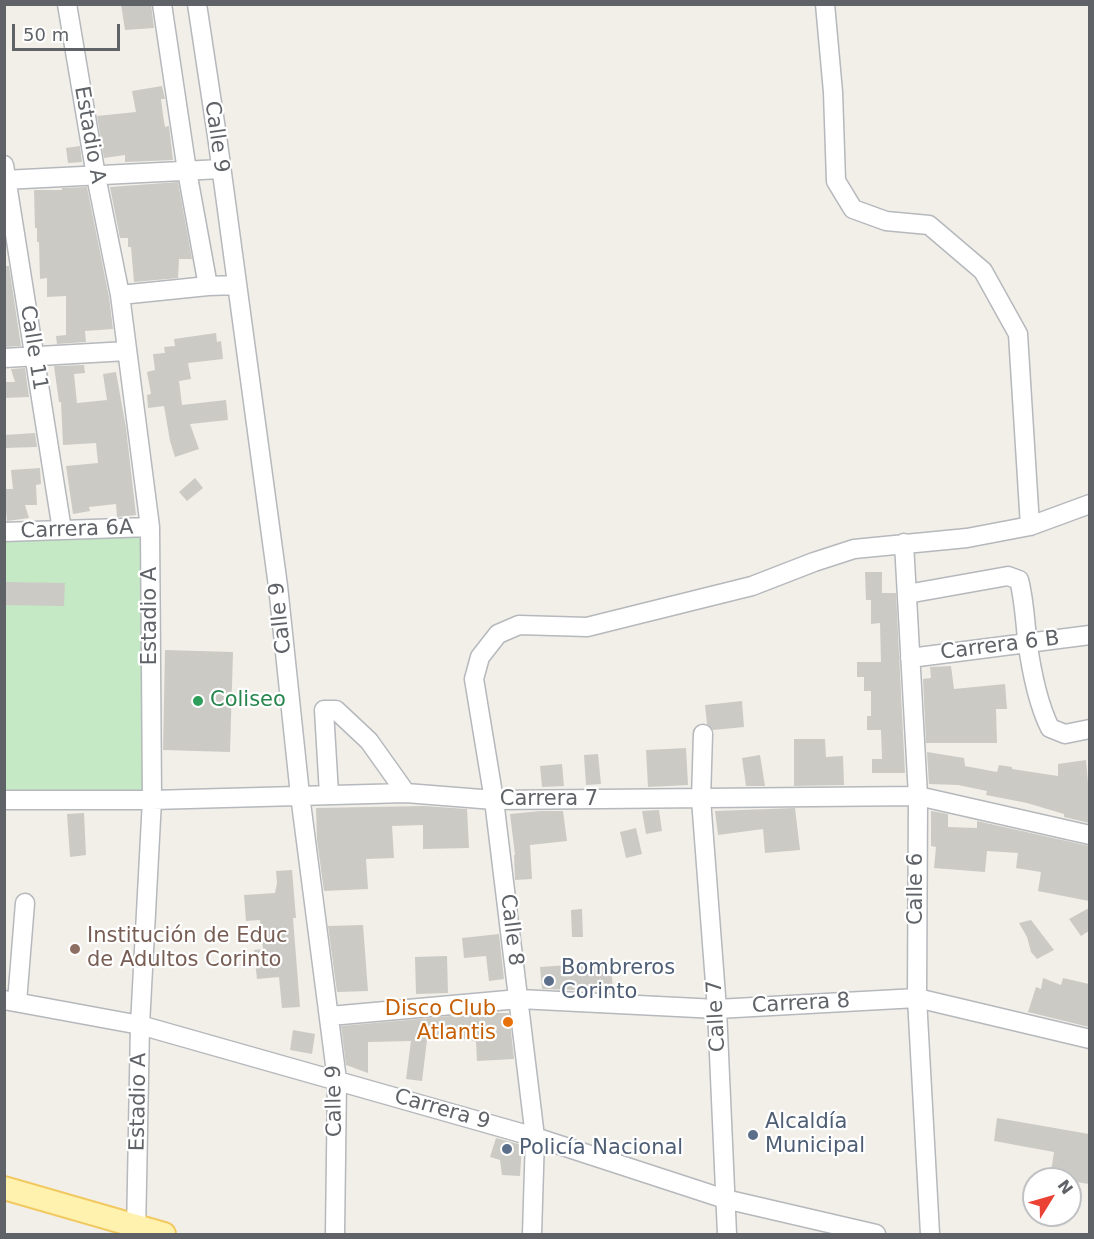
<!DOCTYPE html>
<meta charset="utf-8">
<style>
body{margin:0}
#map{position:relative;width:1094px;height:1239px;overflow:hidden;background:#f1efe8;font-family:"DejaVu Sans",sans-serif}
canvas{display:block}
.frame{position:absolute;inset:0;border:6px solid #5f6368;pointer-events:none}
.north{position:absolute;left:1022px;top:1167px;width:60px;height:60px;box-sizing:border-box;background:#fff;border:2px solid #bfc1c3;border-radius:50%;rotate:53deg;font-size:16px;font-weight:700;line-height:24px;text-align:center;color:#5f6368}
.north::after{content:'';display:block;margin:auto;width:21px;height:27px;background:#ea4335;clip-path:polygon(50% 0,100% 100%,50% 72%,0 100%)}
.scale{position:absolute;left:12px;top:24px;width:108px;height:27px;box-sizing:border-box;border:3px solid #5f6368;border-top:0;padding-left:8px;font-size:18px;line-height:21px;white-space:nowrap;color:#5f6368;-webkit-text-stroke:4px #fff;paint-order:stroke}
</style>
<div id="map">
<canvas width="1094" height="1239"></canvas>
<div class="frame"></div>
<div class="north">N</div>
<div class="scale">50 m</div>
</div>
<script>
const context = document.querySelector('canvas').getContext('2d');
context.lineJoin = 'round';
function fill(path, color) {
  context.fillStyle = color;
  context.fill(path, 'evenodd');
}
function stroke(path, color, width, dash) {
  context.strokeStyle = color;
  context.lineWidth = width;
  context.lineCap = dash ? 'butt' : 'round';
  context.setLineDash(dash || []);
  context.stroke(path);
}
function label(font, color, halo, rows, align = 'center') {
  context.font = font + ' "DejaVu Sans",sans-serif';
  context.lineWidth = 4.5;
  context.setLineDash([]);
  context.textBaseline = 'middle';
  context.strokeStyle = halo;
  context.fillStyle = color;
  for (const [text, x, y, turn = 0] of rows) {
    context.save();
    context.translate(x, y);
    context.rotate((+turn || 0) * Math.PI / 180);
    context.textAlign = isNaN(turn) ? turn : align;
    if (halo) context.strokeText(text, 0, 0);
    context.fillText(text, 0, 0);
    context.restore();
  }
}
fill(new Path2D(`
 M 145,533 L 146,793 L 5,793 L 4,538 Z`), '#c5e8c5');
fill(new Path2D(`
 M 121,4 L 151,4 L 154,28 L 125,30 Z
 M 162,86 L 165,99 L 161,99 L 163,115 L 165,127 L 169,126 L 173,160 L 125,162 L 125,155 L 104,158 L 97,116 L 136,112 L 132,91 Z
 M 80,146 L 82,162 L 68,163 L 66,148 Z
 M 178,182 L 192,259 L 179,259 L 178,278 L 134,282 L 131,247 L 128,247 L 128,238 L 120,238 L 110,187 Z
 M 87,187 L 109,297 L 113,329 L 85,331 L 86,342 L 57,344 L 56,336 L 66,335 L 66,296 L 47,297 L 47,278 L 40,279 L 39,242 L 37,242 L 37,228 L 35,228 L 34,190 L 62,190 L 62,188 Z
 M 4,266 L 9,266 L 21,346 L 4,347 Z
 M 216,333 L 217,342 L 221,341 L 223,359 L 188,363 L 191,379 L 179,381 L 182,405 L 226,400 L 228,420 L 190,424 L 199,449 L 175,457 L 170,441 L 164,406 L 148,408 L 147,395 L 151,394 L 147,372 L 155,370 L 153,354 L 165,353 L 164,347 L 175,346 L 174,339 Z
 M 84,365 L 85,373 L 74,374 L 77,403 L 107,400 L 103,374 L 116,372 L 126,428 L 136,515 L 117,517 L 116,504 L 89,507 L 90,511 L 73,514 L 66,466 L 98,463 L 96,443 L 63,445 L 61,402 L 59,402 L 54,366 Z
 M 25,368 L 29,397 L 4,398 L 4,382 L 15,382 L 11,369 Z
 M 35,433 L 37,447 L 4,448 L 4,435 Z
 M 40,468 L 41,484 L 36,485 L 37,505 L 25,505 L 29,518 L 7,521 L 4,489 L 13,489 L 11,470 Z
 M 195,478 L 203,488 L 187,501 L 179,492 Z
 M 865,572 L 882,572 L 882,593 L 896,593 L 905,773 L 872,773 L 872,759 L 882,759 L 881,730 L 867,730 L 867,716 L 871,716 L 871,691 L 864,691 L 864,677 L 857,677 L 857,662 L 881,662 L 880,623 L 871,624 L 871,600 L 866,600 Z
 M 4,582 L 65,583 L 64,606 L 4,605 Z
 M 165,650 L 233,652 L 230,752 L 163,750 Z
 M 951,666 L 954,689 L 1005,684 L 1007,709 L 996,709 L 997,743 L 926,743 L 923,679 L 931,678 L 930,667 Z
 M 742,701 L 744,727 L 713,730 L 707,724 L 705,705 Z
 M 794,739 L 825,739 L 826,757 L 843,756 L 844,785 L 794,786 Z
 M 686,748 L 688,785 L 648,787 L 646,750 Z
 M 927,752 L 964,758 L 965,766 L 997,772 L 999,765 L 1012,767 L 1012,769 L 1058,776 L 1058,764 L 1086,760 L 1089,795 L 1089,823 L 1064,817 L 1064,814 L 1027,803 L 986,795 L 987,791 L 958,785 L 929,784 Z
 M 598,754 L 601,784 L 586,785 L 584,755 Z
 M 760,755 L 765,786 L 746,786 L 742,758 Z
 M 562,764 L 564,786 L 542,787 L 540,766 Z
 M 424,806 L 467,809 L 469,848 L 423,849 L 423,825 L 392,826 L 394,858 L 366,859 L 368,889 L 324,891 L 317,840 L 316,808 Z
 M 795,808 L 800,850 L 765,853 L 763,829 L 718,835 L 715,811 Z
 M 659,810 L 662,831 L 646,834 L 642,811 Z
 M 540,811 L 563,811 L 567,841 L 530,845 L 532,879 L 515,880 L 514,855 L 515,855 L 510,814 Z
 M 931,811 L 948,814 L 948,827 L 977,828 L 977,821 L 1089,846 L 1089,901 L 1038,891 L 1041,872 L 1016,868 L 1018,853 L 987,851 L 985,872 L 934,868 L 936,847 L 931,846 Z
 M 84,813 L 86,855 L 70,857 L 67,814 Z
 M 636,828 L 642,854 L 626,858 L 620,832 Z
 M 292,870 L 296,918 L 293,918 L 300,1007 L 282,1008 L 279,977 L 257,979 L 254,950 L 263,949 L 260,920 L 246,921 L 244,895 L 275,893 L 277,883 L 276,871 Z
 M 1089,908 L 1089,931 L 1081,936 L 1069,919 Z
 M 582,909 L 583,937 L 572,937 L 571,910 Z
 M 1031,920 L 1054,950 L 1037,959 L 1031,952 L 1027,937 L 1019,923 Z
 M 363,925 L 368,991 L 337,992 L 328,926 Z
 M 499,934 L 504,979 L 489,981 L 486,956 L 464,958 L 462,938 Z
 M 447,956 L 448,993 L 416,994 L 415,957 Z
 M 611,962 L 613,991 L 542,989 L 540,967 Z
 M 1043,978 L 1061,985 L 1063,978 L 1089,984 L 1089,1027 L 1028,1012 L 1036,987 L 1041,989 Z
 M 484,1013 L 509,1013 L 514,1059 L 477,1061 L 476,1042 L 468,1039 L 427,1040 L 422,1081 L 406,1079 L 411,1041 L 368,1042 L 368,1073 L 346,1065 L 341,1026 Z
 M 293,1030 L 315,1034 L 312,1054 L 290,1050 Z
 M 997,1118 L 1089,1134 L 1089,1184 L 1070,1181 L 1070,1179 L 1050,1178 L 1054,1152 L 994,1141 Z
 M 496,1138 L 522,1145 L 520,1176 L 502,1175 L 500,1160 L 490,1157 Z`), '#cccac5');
const minor = new Path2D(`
 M 67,4 L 96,176 L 120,295 L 150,527 L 152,800 L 140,1025 L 136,1234
 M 162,4 L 187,171 L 208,286 L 237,285
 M 197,4 L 217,136 L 278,586 L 300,795 L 337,1080 L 335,1234
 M 825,4 L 833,92 L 836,181 L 853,209 L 886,221 L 929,225 L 983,271 L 1018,334 L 1030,526
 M 4,165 L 62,530
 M 4,180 L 221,169
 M 120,295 L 208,286
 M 4,358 L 127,351
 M 4,532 L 150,527
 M 904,543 L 918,796 L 917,998 L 930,1234
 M 907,594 L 1008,576 L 1019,580 C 1024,599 1025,619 1027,639 C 1031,669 1037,702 1050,728 L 1065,734 L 1090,729
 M 910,658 L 1090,635
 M 703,734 L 701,799 L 717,1009 L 727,1234
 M 329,794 L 324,710 L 336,710 L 369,741 L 406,793
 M 4,800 L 152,800 L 406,793 L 494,800 L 918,796 L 1090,835
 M 4,1000 L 140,1025 L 535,1137 L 725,1199 L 876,1234
 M 17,1002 L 25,903
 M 330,1016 L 519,999 L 717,1009 L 917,998 L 1090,1039
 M 532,1234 L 535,1137 L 494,800 L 474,679 L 480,657 L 498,634 L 519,625 L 587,627 L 752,586 L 814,562 L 854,549 L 967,538 L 1030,526 L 1090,504`);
const major = new Path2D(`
 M 4,1188 L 164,1234`);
stroke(minor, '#b5b8bc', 21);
stroke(major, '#f2c960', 26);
stroke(minor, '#fff', 18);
stroke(major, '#fff2af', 22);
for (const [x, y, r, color] of [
 [198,701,6,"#2e9e5b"],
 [75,949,6,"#8d6e63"],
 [549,981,6,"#5c6f8a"],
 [508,1022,6,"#e8710a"],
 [753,1135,6,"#5c6f8a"],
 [507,1149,6,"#5c6f8a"]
]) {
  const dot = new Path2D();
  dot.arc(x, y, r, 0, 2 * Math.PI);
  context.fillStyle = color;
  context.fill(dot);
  stroke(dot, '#fff', 2);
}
label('21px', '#5f6368', '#fff', [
 ["Estadio A",89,135,80],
 ["Calle 9",216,137,82],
 ["Calle 11",33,348,81],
 ["Carrera 6A",77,530,-2],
 ["Estadio A",151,616,-90],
 ["Calle 9",281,618,-96],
 ["Carrera 6 B",1000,646,-7],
 ["Carrera 7",549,800],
 ["Calle 6",917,889,-90],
 ["Calle 8",511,930,83],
 ["Carrera 8",801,1004,-3],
 ["Calle 7",717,1016,-93],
 ["Calle 9",335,1101,-91],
 ["Estadio A",139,1102,-89],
 ["Carrera 9",442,1110,16]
]);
label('21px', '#27864d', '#fff', [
 ["Coliseo",210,701]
], 'left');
label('21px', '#785e54', '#fff', [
 ["Institución de Educ",87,937],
 ["de Adultos Corinto",87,961]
], 'left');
label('21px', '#4e5e75', '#fff', [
 ["Bombreros",561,969],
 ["Corinto",561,993],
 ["Alcaldía",765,1123],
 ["Municipal",765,1147],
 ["Policía Nacional",519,1149]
], 'left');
label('21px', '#c56008', '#fff', [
 ["Disco Club",496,1010],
 ["Atlantis",496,1034]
], 'right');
</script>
